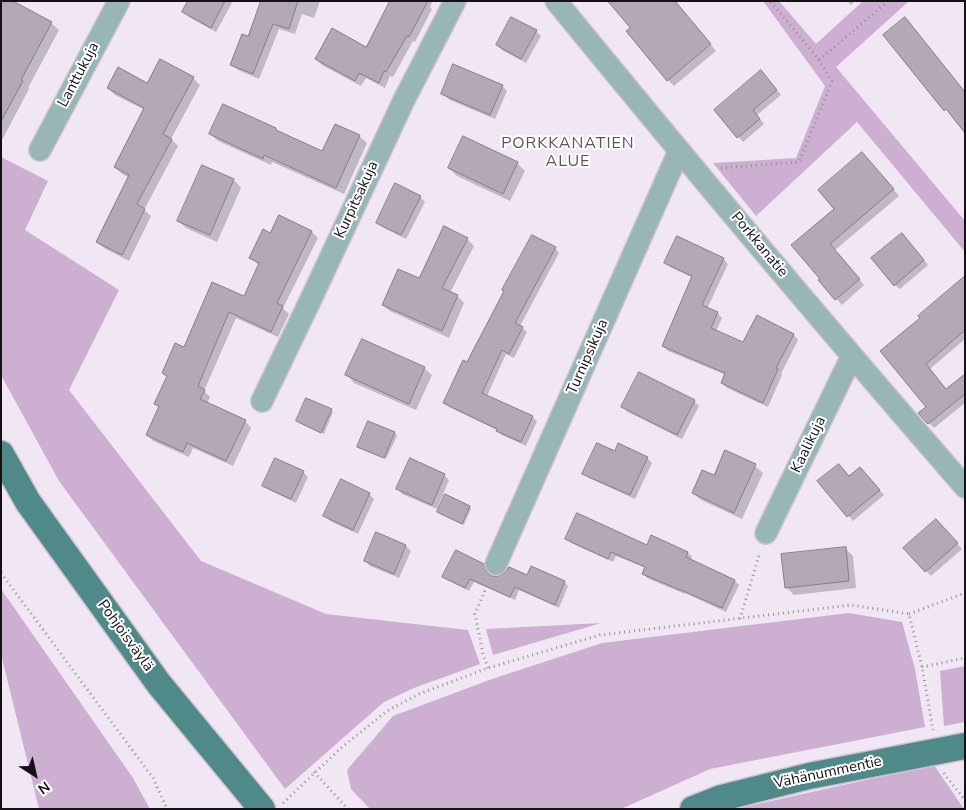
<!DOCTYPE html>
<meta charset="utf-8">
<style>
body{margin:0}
#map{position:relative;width:966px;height:810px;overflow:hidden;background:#f1e6f3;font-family:"Nunito Sans",sans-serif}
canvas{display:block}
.frame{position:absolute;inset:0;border:2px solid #141015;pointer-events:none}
.north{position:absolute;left:10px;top:750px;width:50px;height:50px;-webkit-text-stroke:4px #fff;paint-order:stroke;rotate:145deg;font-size:14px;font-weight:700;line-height:20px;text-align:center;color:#141015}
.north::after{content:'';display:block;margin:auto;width:18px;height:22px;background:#141015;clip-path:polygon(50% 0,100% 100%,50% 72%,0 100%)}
</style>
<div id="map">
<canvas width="966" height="810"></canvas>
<div class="frame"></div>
<div class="north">N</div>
</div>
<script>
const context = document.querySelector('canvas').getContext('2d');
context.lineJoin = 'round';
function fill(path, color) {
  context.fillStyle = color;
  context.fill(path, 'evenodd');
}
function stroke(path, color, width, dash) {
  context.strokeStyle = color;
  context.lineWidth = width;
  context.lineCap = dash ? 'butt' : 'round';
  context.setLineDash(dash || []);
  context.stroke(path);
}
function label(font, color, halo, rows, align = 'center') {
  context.font = font + ' "Nunito Sans",sans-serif';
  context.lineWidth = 4;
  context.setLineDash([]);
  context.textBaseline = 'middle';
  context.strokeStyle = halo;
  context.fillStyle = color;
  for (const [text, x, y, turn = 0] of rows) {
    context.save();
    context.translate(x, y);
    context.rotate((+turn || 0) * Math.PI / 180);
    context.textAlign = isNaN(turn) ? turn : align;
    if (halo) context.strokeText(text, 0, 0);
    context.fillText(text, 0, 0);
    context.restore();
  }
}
fill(new Path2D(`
 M 763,1 L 779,1 L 816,44 L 863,1 L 909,1 L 836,67 L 965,221 L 965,252 L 857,122 L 756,216 L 713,163 L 796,158 L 825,86 Z
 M 1,157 L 48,181 L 25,230 L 119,290 L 69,390 L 201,561 L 326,614 L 468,630 L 480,664 L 414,688 L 384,702 L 285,789 L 59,481 L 1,375 Z
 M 1,589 L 133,778 L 150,809 L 39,809 L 1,654 Z
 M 849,613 L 902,622 L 915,669 L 925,727 L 710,769 L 621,809 L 370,809 L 351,789 L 347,770 L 393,716 L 492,679 L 602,643 Z
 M 601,623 L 493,655 L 486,629 Z
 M 965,666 L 965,722 L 944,726 L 940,671 Z
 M 934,765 L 964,809 L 735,809 Z`), '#ccafd1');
fill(new Path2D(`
 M 190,1 L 233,1 L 216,32 L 189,17 L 184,12 Z
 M 262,1 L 320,1 L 314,18 L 302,14 L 295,34 L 279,29 L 259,79 L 238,70 L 231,64 L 249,38 Z
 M 392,1 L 433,1 L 430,7 L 432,9 L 415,42 L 413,41 L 393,77 L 390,76 L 385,88 L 366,78 L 361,86 L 322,65 L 316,59 L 366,48 Z
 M 675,1 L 716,51 L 674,86 L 668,80 L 632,28 Z
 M 847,1 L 855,1 L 851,5 Z
 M 51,23 L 59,30 L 28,88 L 29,89 L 1,142 L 1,50 Z
 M 536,31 L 541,36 L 526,63 L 502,50 L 497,45 Z
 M 766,77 L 781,95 L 757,115 L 764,124 L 743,142 L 716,110 Z
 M 193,78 L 200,85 L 171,139 L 178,146 L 144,210 L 151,216 L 129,261 L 104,248 L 97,242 L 130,178 L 122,174 L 115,167 L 145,110 L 115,95 L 108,88 L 148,85 Z
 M 502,86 L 507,91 L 495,119 L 450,100 L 444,95 Z
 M 276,129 L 279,132 L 323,153 L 359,136 L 367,143 L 344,194 L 272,162 L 271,165 L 218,141 L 211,134 Z
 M 868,160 L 899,196 L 835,250 L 864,285 L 842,305 L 820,280 L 836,209 Z
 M 517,163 L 525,171 L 510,201 L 457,176 L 449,168 Z
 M 234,180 L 241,188 L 217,242 L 186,228 L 178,221 Z
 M 420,197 L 425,202 L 406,239 L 382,227 L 377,222 Z
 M 280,216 L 312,232 L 318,238 L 283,308 L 289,314 L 278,337 L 236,318 L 204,391 L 210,397 L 207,404 L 245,421 L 251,428 L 233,466 L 193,448 L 189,457 L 153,441 L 147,434 L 160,408 L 156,404 L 168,377 L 163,373 L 185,349 L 245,298 L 260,266 L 251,258 L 271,234 Z
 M 467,239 L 474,246 L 450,293 L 457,296 L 464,303 L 449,338 L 390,311 L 383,305 L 420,280 Z
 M 907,239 L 928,265 L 900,289 L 895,285 Z
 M 555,248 L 559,253 L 520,326 L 527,332 L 514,358 L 506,354 L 487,396 L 532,417 L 537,421 L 526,446 L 502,435 L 497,430 L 449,407 L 445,403 L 467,363 Z
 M 723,259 L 728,264 L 707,309 L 717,313 L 722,318 L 716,331 L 744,343 L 757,317 L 794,335 L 798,340 L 781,374 L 782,375 L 768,407 L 727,388 L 722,383 L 726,375 L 668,351 L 663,346 L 693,278 L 670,267 L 666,262 Z
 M 965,279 L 965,339 L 930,369 L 947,390 L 965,375 L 965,403 L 934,428 L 920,413 L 928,407 L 922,318 Z
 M 424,368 L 432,375 L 416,410 L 354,383 L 347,375 Z
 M 694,401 L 699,406 L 682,439 L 628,412 L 623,407 Z
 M 331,410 L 333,412 L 324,434 L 299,423 L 297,421 Z
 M 369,422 L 395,433 L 397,436 L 386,459 L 361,448 Z
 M 726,452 L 755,466 L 763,473 L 742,519 L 701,500 L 693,493 L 714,477 Z
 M 616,453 L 647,458 L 652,463 L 635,499 L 589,478 L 584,473 Z
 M 303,472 L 308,477 L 296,503 L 269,490 L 264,485 Z
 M 865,473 L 884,495 L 853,521 L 819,482 L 849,477 Z
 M 444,475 L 449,480 L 437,509 L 402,494 L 398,489 Z
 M 369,494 L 374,499 L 358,534 L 330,521 L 325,516 Z
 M 469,507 L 471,509 L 464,525 L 440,514 L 438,512 Z
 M 940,525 L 962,549 L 931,576 L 905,548 Z
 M 377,534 L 406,546 L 411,551 L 399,578 L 370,566 L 366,561 Z
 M 567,539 L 648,547 L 688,553 L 692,557 L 690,560 L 735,581 L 739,585 L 726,612 L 685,593 L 685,594 L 647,578 L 643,573 L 646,568 L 616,556 L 613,562 L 571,543 Z
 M 846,549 L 853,556 L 856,588 L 794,595 L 786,587 Z
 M 483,565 L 487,570 L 489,575 L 491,577 L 527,576 L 564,582 L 568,586 L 559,608 L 519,590 L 515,600 L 474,582 L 469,591 L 448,580 L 444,576 Z`), '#0003');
const building = new Path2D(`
 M 1,1 L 13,1 L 52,22 L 21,80 L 23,81 L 1,121 Z
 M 188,1 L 225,1 L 211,28 L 182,12 Z
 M 261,1 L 298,1 L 289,29 L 273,24 L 253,74 L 230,65 L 242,34 L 248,36 Z
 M 390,1 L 428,1 L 409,37 L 407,36 L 386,72 L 384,71 L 379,83 L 359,73 L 355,81 L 315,59 L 332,28 L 366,47 Z
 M 608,1 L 675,1 L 711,44 L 667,81 L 626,31 L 630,28 Z
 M 511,17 L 537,30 L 521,59 L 496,45 Z
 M 905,17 L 965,92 L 965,133 L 946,109 L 944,111 L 883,35 Z
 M 160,59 L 194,77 L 163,134 L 172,139 L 137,204 L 145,209 L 122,255 L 96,242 L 129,175 L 114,167 L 144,108 L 107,88 L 118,67 L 147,83 Z
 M 453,64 L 503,85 L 490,115 L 441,94 Z
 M 761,70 L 777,90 L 753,110 L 760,119 L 737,138 L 714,110 Z
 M 223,104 L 276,128 L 276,130 L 322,151 L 335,124 L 360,135 L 336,188 L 264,155 L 263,159 L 209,134 Z
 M 463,136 L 518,162 L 503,194 L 448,168 Z
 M 862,152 L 894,189 L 830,244 L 860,279 L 835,300 L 818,280 L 820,279 L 791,245 L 834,209 L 818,190 Z
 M 202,165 L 234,179 L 210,235 L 177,221 Z
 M 395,183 L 421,196 L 401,235 L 376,223 Z
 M 279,215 L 312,231 L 277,303 L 283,306 L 271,332 L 229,312 L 198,386 L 205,390 L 200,399 L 246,420 L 226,461 L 187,443 L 183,452 L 146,435 L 159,406 L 154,404 L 167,376 L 162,373 L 175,343 L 184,347 L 212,282 L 244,296 L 259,263 L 249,258 L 263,229 L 270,233 Z
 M 444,226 L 468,238 L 442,288 L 458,295 L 442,331 L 382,305 L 398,269 L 419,278 Z
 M 902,233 L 924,260 L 894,286 L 871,258 Z
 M 532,235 L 556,247 L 515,323 L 523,327 L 509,354 L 502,350 L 482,393 L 533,416 L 521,442 L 496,431 L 497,429 L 443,403 L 463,360 L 467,362 L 504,291 L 502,290 Z
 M 677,236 L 724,258 L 702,305 L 718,312 L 711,328 L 743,342 L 757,315 L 794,334 L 776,368 L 778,369 L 763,403 L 721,383 L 725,373 L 662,346 L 692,276 L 664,263 Z
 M 965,276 L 965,330 L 926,364 L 946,389 L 965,374 L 965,394 L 928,424 L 918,413 L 926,407 L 880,351 L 920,318 L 918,316 Z
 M 362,339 L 425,367 L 409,404 L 345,375 Z
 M 639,372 L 695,400 L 677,435 L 621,407 Z
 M 306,398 L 332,409 L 321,433 L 296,421 Z
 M 368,421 L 395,432 L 384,458 L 357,447 Z
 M 597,443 L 615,451 L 618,443 L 648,457 L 630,495 L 582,474 Z
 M 725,450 L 756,464 L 734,513 L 692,493 L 702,470 L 714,475 Z
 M 275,458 L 304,471 L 291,499 L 262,486 Z
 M 410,458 L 445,474 L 432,505 L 396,489 Z
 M 839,464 L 849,476 L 860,467 L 880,490 L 847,517 L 817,481 Z
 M 341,479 L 370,493 L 353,530 L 323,516 Z
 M 445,494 L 470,506 L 462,524 L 437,512 Z
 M 577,513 L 647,545 L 651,535 L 688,552 L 686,557 L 735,580 L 722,608 L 681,590 L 680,590 L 642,574 L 645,567 L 611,552 L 608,559 L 565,539 Z
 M 936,519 L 958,543 L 925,572 L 903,548 Z
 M 376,532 L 406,545 L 394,574 L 364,561 Z
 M 846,547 L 849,581 L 785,588 L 781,554 Z
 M 456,550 L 484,564 L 486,571 L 491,576 L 498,576 L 503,574 L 509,567 L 527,575 L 531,566 L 565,581 L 555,605 L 515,587 L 510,597 L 470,579 L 465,588 L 442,577 Z`);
fill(building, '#b3a9b5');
stroke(building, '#867c88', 1);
const minor = new Path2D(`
 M 556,1 C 690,165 826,327 965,487
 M 40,150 L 119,1
 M 262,401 L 311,299 L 404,100 L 455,1
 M 766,533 L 852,356
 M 496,564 L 679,151`);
const major = new Path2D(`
 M 1,454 L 28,502 L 159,684 L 262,809
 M 693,809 L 721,798 L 809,776 L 965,746`);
stroke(minor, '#cec4cf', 24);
stroke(major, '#cec4cf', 29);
stroke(new Path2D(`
 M 819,60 L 888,1
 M 721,168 L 799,162 L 832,81 L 819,60 L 770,1
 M 1,573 L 153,778 L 167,809
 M 909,614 L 965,593
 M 740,619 L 760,552
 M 922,667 L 965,658
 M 488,668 L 483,654 L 475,614 L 488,583
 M 314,772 L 348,809
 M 944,773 L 945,775 L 965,800
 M 283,803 L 341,748 L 387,711 L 419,694 L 488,668 L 600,635 L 851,605 L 909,614 L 922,667 L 933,730`), '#968e97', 3, [1, 4]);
stroke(minor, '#99b6b6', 21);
stroke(major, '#50898a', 26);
label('15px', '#141015', '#fff', [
 ["Lanttukuja",79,75,-62],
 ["Kurpitsakuja",357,200,-65],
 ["Porkkanatie",759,245,50],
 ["Turnipsikuja",588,357,-66],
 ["Kaalikuja",809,445,-64],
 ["Pohjoisväylä",125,636,54],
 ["Vähänummentie",828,773,-12]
]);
context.letterSpacing = '1px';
label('16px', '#5c535d', '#fff', [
 ["PORKKANATIEN",568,144],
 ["ALUE",568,162]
]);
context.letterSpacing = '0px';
</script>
